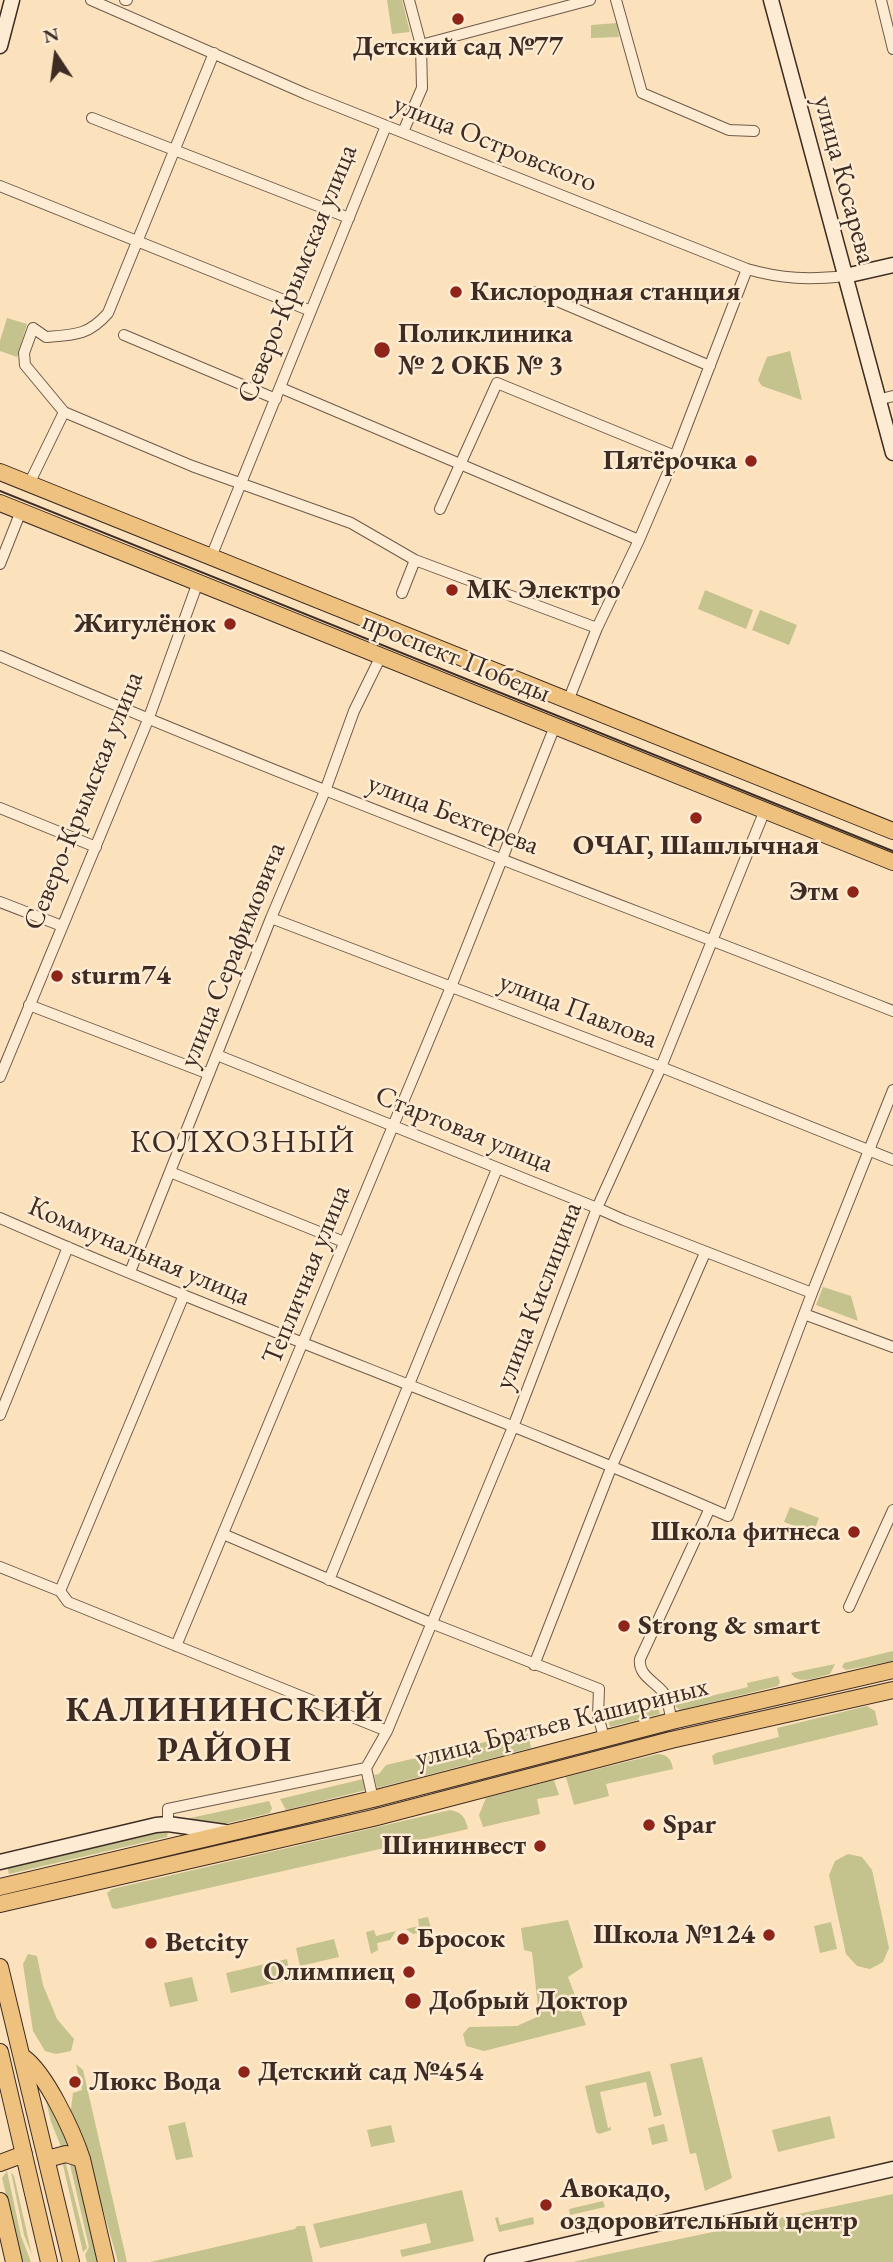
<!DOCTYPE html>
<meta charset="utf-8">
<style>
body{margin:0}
#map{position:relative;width:893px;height:2262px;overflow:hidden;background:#fce2bc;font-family:"EB Garamond",serif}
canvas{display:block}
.north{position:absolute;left:21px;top:21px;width:70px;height:70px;-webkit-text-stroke:5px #fdecd3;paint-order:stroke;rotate:347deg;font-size:19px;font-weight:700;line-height:28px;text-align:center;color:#3e2c24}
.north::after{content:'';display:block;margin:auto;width:24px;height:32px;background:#3e2c24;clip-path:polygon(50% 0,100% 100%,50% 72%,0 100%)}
</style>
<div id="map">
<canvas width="893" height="2262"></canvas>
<div class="north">N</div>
</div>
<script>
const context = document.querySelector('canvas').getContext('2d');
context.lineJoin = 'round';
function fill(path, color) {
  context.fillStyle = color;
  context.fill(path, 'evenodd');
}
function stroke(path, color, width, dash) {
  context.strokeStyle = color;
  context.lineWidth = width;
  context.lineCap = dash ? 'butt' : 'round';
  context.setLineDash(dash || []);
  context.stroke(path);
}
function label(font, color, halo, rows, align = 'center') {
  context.font = font + ' "EB Garamond",serif';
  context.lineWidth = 5;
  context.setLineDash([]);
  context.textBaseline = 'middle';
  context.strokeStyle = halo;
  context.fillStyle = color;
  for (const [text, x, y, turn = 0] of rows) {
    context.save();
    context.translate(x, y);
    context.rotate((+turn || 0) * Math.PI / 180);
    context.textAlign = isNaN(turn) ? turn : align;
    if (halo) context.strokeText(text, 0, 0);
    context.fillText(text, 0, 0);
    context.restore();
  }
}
fill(new Path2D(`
 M 387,0 L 402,0 L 410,32 L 392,34 Z
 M 617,23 L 619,37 L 591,38 L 591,25 Z
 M 7,318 L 27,324 L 17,357 L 0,351 L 0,341 Z
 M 790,351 L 802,400 L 762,386 L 758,380 L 767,357 Z
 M 705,590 L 753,610 L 746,629 L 698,609 Z
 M 760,610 L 797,625 L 789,645 L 752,630 Z
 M 823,1287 L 851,1296 L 858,1321 L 816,1305 Z
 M 790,1507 L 819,1518 L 813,1533 L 784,1522 Z
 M 893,1651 L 893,1661 L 846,1670 L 842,1667 L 844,1663 Z
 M 835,1664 L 830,1674 C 817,1677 798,1686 791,1673 Z
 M 778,1676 L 780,1682 L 778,1686 L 680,1710 L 674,1705 L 673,1700 L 679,1697 L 686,1702 L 748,1687 L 747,1683 Z
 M 867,1706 L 875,1711 L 878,1725 L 714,1765 L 712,1756 L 716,1753 L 779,1737 L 777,1728 Z
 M 658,1708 L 660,1714 L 610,1727 L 608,1720 Z
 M 528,1732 L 531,1748 L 377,1788 L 374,1775 L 379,1774 L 386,1765 Z
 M 658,1754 C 668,1755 671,1759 673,1769 L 606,1784 L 609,1796 L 574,1805 L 566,1777 Z
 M 363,1779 L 366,1790 L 286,1810 L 280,1799 Z
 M 554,1780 L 559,1795 L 537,1799 L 540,1814 L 483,1827 L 479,1815 L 486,1798 Z
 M 269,1801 L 272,1808 L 270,1813 L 220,1825 L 181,1820 Z
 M 450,1810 C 462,1812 465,1817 468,1829 L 116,1909 L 112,1908 L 107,1893 L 112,1889 Z
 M 161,1830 L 168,1832 L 167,1837 L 9,1874 L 7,1866 Z
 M 848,1854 L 862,1857 L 872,1870 L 889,1948 L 883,1962 L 870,1969 L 857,1966 L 846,1954 L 829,1875 L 835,1861 Z
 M 428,1917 L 433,1937 L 428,1936 L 426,1931 L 420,1932 L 420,1929 L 417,1930 L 417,1933 L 413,1934 L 406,1929 L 419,1926 L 418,1919 Z
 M 568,1920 L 583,1967 L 568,1977 L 586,2025 L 484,2051 L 466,2046 L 463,2034 L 469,2027 L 517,2026 L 539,2016 L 532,1952 L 524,1950 L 521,1928 Z
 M 831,1922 L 837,1949 L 820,1953 L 814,1926 Z
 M 374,1930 L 376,1936 L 396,1931 L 390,1940 L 377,1943 L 378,1950 L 371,1954 L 366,1932 Z
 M 334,1939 L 339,1957 L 300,1966 L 296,1948 Z
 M 28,1954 L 37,1956 L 43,1985 L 57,2019 L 74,2039 L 71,2051 L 56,2054 L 45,2051 L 33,2031 L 23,1964 Z
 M 287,1959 L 291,1979 L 231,1993 L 226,1973 Z
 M 192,1977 L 198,2001 L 170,2007 L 164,1983 Z
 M 702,2057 L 732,2178 L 705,2191 L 696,2153 L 690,2154 L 670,2064 Z
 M 76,2064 L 83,2070 L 127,2262 L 118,2262 L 82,2135 L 70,2116 L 73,2093 L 82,2090 Z
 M 650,2071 L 662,2115 L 654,2117 L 646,2082 L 600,2092 L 608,2128 L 611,2127 L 611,2130 L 599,2134 L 596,2132 L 585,2086 Z
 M 44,2092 L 70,2147 L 62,2149 L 51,2122 Z
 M 830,2116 L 835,2138 L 778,2152 L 772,2130 Z
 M 185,2122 L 193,2157 L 176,2160 L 168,2126 Z
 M 664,2124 L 668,2141 L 652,2145 L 648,2128 Z
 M 391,2125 L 395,2142 L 371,2147 L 367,2130 Z
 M 65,2160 L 87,2248 L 83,2252 L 63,2165 Z
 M 69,2160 L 74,2163 L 98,2262 L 87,2262 L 85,2255 L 89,2247 Z
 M 7,2171 L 21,2236 L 31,2262 L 22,2262 L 2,2178 Z
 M 11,2172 L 14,2176 L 32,2255 L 24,2235 Z
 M 462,2190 L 474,2241 L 402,2257 L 400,2250 L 431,2243 L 426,2223 L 320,2248 L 313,2224 Z
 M 893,2194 L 893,2262 L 573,2262 L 599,2256 Z
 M 603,2201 L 605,2207 L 570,2215 L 569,2209 Z
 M 498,2217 L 500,2225 L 533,2217 L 534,2224 L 499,2232 L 495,2218 Z
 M 297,2226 L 305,2226 L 313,2262 L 150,2262 L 295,2229 Z`), '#c4c28d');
const street = new Path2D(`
 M 91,0 L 306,94 L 747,269 C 782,279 809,280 845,276
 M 125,0 L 127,0
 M 616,0 L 642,93 L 729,130 L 754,131
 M 881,0 L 893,49
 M 421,45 L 590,0
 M 92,118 L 349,218
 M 403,132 L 422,88 L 421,45 L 409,0
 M 0,186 L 311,311
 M 536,292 L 710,366
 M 124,335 L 276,399
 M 281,388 L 639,540
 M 877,400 L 893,396
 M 64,412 L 192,466 L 351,523 L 415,560 L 597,628
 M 29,484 L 64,412 L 25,365 L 24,353 L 33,328 L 46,337 C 75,335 89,335 108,313 L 214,53
 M 440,509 L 497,383 L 675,456
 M 211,557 L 386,126
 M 0,564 L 21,511
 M 402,593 L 415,560
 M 0,656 C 294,783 595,894 893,1011
 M 568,701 L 597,628 L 639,540 L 675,456 L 747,269
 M 0,808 L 96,847
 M 0,902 L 62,926
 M 271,918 L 661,1067 L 893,1160
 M 29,1005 L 209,1074
 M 217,1055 L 597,1208 L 624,1220 L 812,1293
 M 0,1077 L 148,720 L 198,582
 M 170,1172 L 344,1242
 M 0,1218 C 240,1323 487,1411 728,1516 L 812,1293 L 893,1090
 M 130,1272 L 271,918 L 325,791 L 354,711 L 381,656
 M 804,1314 L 893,1347
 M 0,1415 L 68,1247
 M 223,1534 L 431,1623 L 599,1689 L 598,1716 L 604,1737
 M 0,1567 L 60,1591 L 68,1602 L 387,1731
 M 329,1580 L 497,1169
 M 60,1591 L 184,1295
 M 849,1607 L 893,1510
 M 176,1646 L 451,987 L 555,726
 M 534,1665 L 611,1468 L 705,1253
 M 672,1721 C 669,1712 669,1699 663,1692 C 654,1681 638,1675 640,1659 L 710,1508
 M 373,1799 L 366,1768 L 387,1731 L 513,1427 L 597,1208 L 661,1067 L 765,810
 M 168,1824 L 168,1809 L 366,1768`);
const secondary = new Path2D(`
 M 771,0 L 893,453
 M 0,46 L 12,0
 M 845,276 L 893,265
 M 0,1862 L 156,1825 L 168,1824 L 225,1832
 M 492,2262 L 893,2169`);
const primary = new Path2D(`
 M 0,472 L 893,831
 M 0,503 L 893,862
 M 0,1887 L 373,1799 L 672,1721 L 893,1670
 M 0,1904 L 373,1818 L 671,1740 L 893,1690
 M 0,1967 L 71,2262
 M 0,2052 L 49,2262
 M 23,2057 C 46,2073 73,2132 82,2159 L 66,2154 L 47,2159
 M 82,2159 L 106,2262
 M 0,2163 L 24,2154
 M 0,2201 L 14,2262`);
stroke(street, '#6e5a4a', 12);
stroke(secondary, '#3e2c24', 17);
stroke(primary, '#3e2c24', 18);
stroke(street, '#fdecd3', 10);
stroke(secondary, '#fdecd3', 14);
stroke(primary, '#eec17e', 16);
stroke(new Path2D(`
 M 0,491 L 893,851`), '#3e2c24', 2);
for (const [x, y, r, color] of [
 [458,19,7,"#8f2418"],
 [456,292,7,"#8f2418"],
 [382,350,9,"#8f2418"],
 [751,461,7,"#8f2418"],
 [452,590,7,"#8f2418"],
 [230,624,7,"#8f2418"],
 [696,818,7,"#8f2418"],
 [853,892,7,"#8f2418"],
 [57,976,7,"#8f2418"],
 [854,1532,7,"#8f2418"],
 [624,1626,7,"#8f2418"],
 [649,1825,7,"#8f2418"],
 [540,1846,7,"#8f2418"],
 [769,1935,7,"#8f2418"],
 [403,1939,7,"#8f2418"],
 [151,1943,7,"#8f2418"],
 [409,1972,7,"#8f2418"],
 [413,2001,9,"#8f2418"],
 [244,2072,7,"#8f2418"],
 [75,2082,7,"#8f2418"],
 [546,2205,7,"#8f2418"]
]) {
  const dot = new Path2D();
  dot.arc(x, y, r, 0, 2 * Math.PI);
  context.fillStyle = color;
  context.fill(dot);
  stroke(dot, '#fdecd3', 2.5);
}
label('bold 28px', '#3e2c24', '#fdecd3', [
 ["Детский сад №77",458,47,"center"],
 ["Кислородная станция",470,292],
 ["Поликлиника",398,334],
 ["№ 2 ОКБ № 3",398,366],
 ["Пятёрочка",737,461,"right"],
 ["МК Электро",466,590],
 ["Жигулёнок",216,624,"right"],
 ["ОЧАГ, Шашлычная",696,846,"center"],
 ["Этм",839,892,"right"],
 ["sturm74",71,976],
 ["Школа фитнеса",840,1532,"right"],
 ["Strong & smart",638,1626],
 ["Spar",663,1825],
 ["Шининвест",526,1846,"right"],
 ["Школа №124",755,1935,"right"],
 ["Бросок",417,1939],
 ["Betcity",165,1943],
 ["Олимпиец",395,1972,"right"],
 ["Добрый Доктор",429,2001],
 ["Детский сад №454",258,2072],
 ["Люкс Вода",89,2082],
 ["Авокадо,",560,2189],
 ["оздоровительный центр",560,2221]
], 'left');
label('28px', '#3e2c24', '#fdecd3', [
 ["улица Островского",495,144,22],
 ["улица Косарева",844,180,75],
 ["Северо-Крымская улица",298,274,-68],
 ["проспект Победы",456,658,22],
 ["Северо-Крымская улица",84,801,-68],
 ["улица Бехтерева",453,815,21],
 ["улица Серафимовича",233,955,-68],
 ["улица Павлова",578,1011,21],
 ["Стартовая улица",464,1130,22],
 ["Коммунальная улица",139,1252,23],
 ["Тепличная улица",307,1275,-68],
 ["улица Кислицина",539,1296,-69],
 ["улица Братьев Кашириных",562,1723,-14]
]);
context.letterSpacing = '2px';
label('32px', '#3e2c24', '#fdecd3', [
 ["КОЛХОЗНЫЙ",243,1143]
]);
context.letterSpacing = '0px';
context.letterSpacing = '2px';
label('bold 35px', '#3e2c24', '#fdecd3', [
 ["КАЛИНИНСКИЙ",225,1711],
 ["РАЙОН",225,1751]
]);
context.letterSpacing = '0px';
</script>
